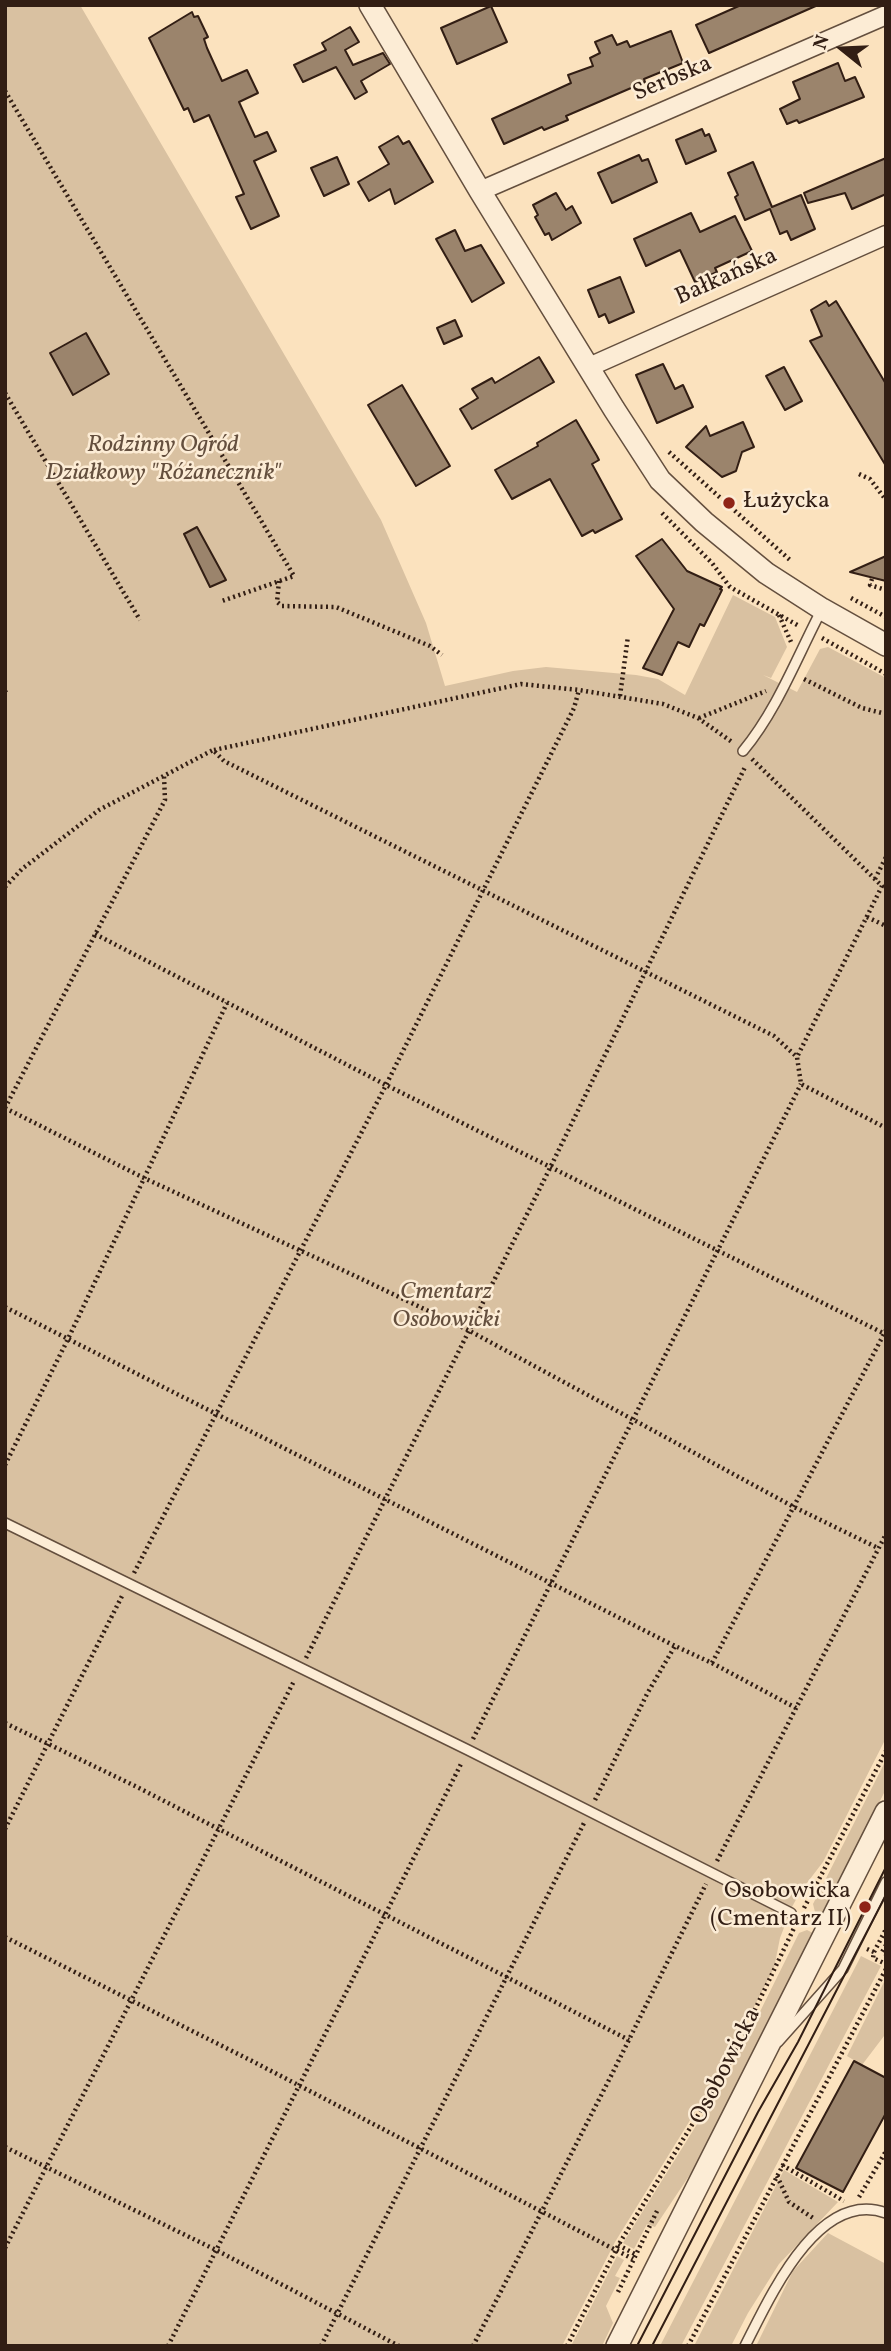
<!DOCTYPE html>
<meta charset="utf-8">
<style>
body{margin:0}
#map{position:relative;width:891px;height:2351px;overflow:hidden;background:#fbe2be;font-family:Vollkorn,serif}
canvas{display:block}
.frame{position:absolute;inset:0;border:7px solid #321e14;pointer-events:none}
.north{position:absolute;left:807px;top:14px;width:70px;height:70px;-webkit-text-stroke:5px #fcecd5;paint-order:stroke;rotate:288deg;font-size:19px;font-weight:700;line-height:28px;text-align:center;color:#321e14}
.north::after{content:'';display:block;margin:auto;width:24px;height:32px;background:#321e14;clip-path:polygon(50% 0,100% 100%,50% 72%,0 100%)}
</style>
<div id="map">
<canvas width="891" height="2351"></canvas>
<div class="frame"></div>
<div class="north">N</div>
</div>
<script>
const context = document.querySelector('canvas').getContext('2d');
context.lineJoin = 'round';
function fill(path, color) {
  context.fillStyle = color;
  context.fill(path, 'evenodd');
}
function stroke(path, color, width, dash) {
  context.strokeStyle = color;
  context.lineWidth = width;
  context.lineCap = dash ? 'butt' : 'round';
  context.setLineDash(dash || []);
  context.stroke(path);
}
function label(font, color, halo, rows, align = 'center') {
  context.font = font + ' Vollkorn,serif';
  context.lineWidth = 5;
  context.setLineDash([]);
  context.textBaseline = 'middle';
  context.strokeStyle = halo;
  context.fillStyle = color;
  for (const [text, x, y, turn = 0] of rows) {
    context.save();
    context.translate(x, y);
    context.rotate((+turn || 0) * Math.PI / 180);
    context.textAlign = isNaN(turn) ? turn : align;
    if (halo) context.strokeText(text, 0, 0);
    context.fillText(text, 0, 0);
    context.restore();
  }
}
fill(new Path2D(`
 M 5,5 L 80,5 L 381,520 L 426,623 L 445,686 L 513,671 L 546,667 L 636,675 L 658,679 L 685,695 L 733,595 L 775,617 L 787,647 L 771,678 L 763,675 L 797,692 L 820,649 L 828,647 L 886,678 L 886,1738 L 823,1862 L 800,1892 L 792,1907 L 780,1938 L 774,1968 L 724,2065 L 615,2242 L 562,2346 L 5,2346 Z
 M 886,1760 L 886,1789 L 822,1916 L 815,1912 L 813,1904 Z
 M 807,1930 L 813,1933 L 695,2167 L 655,2227 L 647,2224 L 634,2249 L 623,2243 L 732,2068 L 799,1933 Z
 M 861,1956 L 881,1966 L 681,2346 L 660,2346 Z
 M 886,1978 L 886,2037 L 884,2036 L 862,2065 L 847,2056 Z
 M 784,2170 L 838,2202 L 779,2264 L 748,2313 L 731,2346 L 694,2346 Z
 M 828,2233 L 886,2264 L 886,2346 L 756,2346 L 793,2271 Z
 M 617,2256 L 624,2260 L 615,2276 L 620,2278 L 606,2306 L 613,2323 L 602,2346 L 571,2346 Z`), '#d9c1a1');
const building = new Path2D(`
 M 741,5 L 818,5 L 709,53 L 696,25 Z
 M 491,6 L 507,42 L 457,64 L 441,28 Z
 M 192,12 L 194,17 L 198,16 L 208,37 L 204,39 L 207,48 L 222,81 L 247,70 L 258,93 L 239,102 L 255,137 L 267,132 L 276,151 L 254,161 L 279,216 L 251,229 L 236,197 L 244,194 L 209,115 L 194,122 L 188,108 L 184,110 L 149,38 Z
 M 350,27 L 359,42 L 345,50 L 353,65 L 383,53 L 390,64 L 361,81 L 367,92 L 355,99 L 336,67 L 303,82 L 294,65 L 326,50 L 322,43 Z
 M 671,31 L 683,63 L 644,79 L 645,82 L 566,116 L 568,120 L 544,130 L 542,127 L 504,144 L 492,119 L 571,83 L 568,75 L 593,66 L 590,58 L 600,53 L 595,42 L 612,35 L 617,45 L 627,41 L 630,47 Z
 M 838,63 L 845,81 L 855,77 L 864,97 L 799,123 L 797,120 L 787,124 L 780,109 L 800,99 L 793,82 Z
 M 702,129 L 705,136 L 709,134 L 716,151 L 686,164 L 676,140 Z
 M 398,136 L 403,144 L 409,141 L 433,182 L 395,204 L 390,189 L 369,201 L 358,182 L 389,164 L 379,147 Z
 M 639,155 L 642,161 L 648,159 L 657,182 L 612,203 L 598,173 Z
 M 337,157 L 349,184 L 324,196 L 311,168 Z
 M 886,158 L 886,194 L 852,209 L 845,193 L 808,203 L 804,193 Z
 M 753,162 L 772,207 L 801,195 L 815,229 L 791,240 L 787,231 L 780,234 L 770,209 L 745,220 L 735,197 L 738,195 L 728,173 Z
 M 556,193 L 566,210 L 572,206 L 581,223 L 552,240 L 549,233 L 545,235 L 535,217 L 538,215 L 533,205 Z
 M 691,213 L 700,232 L 735,216 L 752,251 L 715,268 L 717,272 L 695,282 L 680,250 L 646,266 L 634,239 Z
 M 455,230 L 465,251 L 481,245 L 504,283 L 472,302 L 436,239 Z
 M 620,277 L 634,312 L 609,323 L 605,314 L 599,317 L 588,290 Z
 M 826,301 L 829,306 L 836,301 L 886,384 L 886,466 L 810,341 L 822,336 L 811,310 Z
 M 455,320 L 462,336 L 444,344 L 437,328 Z
 M 86,333 L 109,374 L 73,395 L 50,353 Z
 M 539,357 L 554,382 L 472,429 L 460,409 L 478,398 L 472,389 L 492,378 L 495,383 Z
 M 663,364 L 675,389 L 683,385 L 693,407 L 657,423 L 636,375 Z
 M 784,367 L 802,401 L 785,410 L 766,376 Z
 M 402,385 L 450,466 L 416,486 L 368,405 Z
 M 576,420 L 597,456 L 599,460 L 592,464 L 622,519 L 595,533 L 593,530 L 582,536 L 550,479 L 512,499 L 495,470 L 538,446 L 537,443 Z
 M 743,422 L 754,447 L 742,452 L 736,471 L 722,477 L 686,447 L 706,426 L 710,436 Z
 M 197,527 L 226,580 L 210,587 L 184,534 Z
 M 662,539 L 687,571 L 722,587 L 720,589 L 722,590 L 704,626 L 700,624 L 689,647 L 678,642 L 662,675 L 643,668 L 674,609 L 636,556 Z
 M 886,556 L 886,581 L 850,572 Z
 M 854,2061 L 886,2078 L 886,2113 L 843,2192 L 796,2168 Z`);
fill(building, '#9b846c');
stroke(building, '#321e14', 2);
const service = new Path2D(`
 M 743,751 C 777,710 797,657 821,611
 M 5,1523 L 468,1750 L 791,1913
 M 778,2042 L 843,1969 L 886,1882
 M 745,2346 C 769,2299 818,2188 886,2213`);
const minor = new Path2D(`
 M 480,191 L 886,15
 M 589,367 L 886,235`);
const tertiary = new Path2D(`
 M 370,5 L 480,191 L 614,409 L 660,480 L 704,522 L 766,573 L 822,609 L 886,645
 M 617,2346 L 886,1812`);
stroke(service, '#644f3e', 12);
stroke(minor, '#644f3e', 21);
stroke(tertiary, '#644f3e', 24);
stroke(new Path2D(`
 M 5,91 L 294,576 L 222,601
 M 5,393 L 140,620
 M 669,452 L 790,560
 M 859,474 L 870,479 L 886,500
 M 662,513 L 712,563 L 730,587 L 799,626
 M 872,579 L 870,585 L 886,590
 M 279,581 L 277,602 L 282,606 L 336,607 L 430,646 L 442,655
 M 851,598 L 886,617
 M 779,615 L 791,642
 M 822,638 L 886,674
 M 804,679 L 862,708 L 886,714
 M 5,691 L 7,694
 M 620,696 L 628,636
 M 699,718 L 766,691
 M 214,750 L 521,684 L 579,690 L 663,704 L 698,718 L 732,742
 M 752,759 L 882,886 L 797,1057
 M 875,879 L 886,857
 M 5,887 L 22,869 L 99,810 L 213,750 L 224,761 L 774,1036 L 797,1057 L 801,1084 L 886,1128
 M 867,917 L 886,926
 M 95,934 L 386,1085 L 885,1334
 M 5,1108 L 144,1178 L 351,1274 L 468,1330 L 794,1507 L 878,1548
 M 5,1108 L 165,800 L 164,776
 M 5,1307 L 675,1646
 M 5,1465 L 68,1339 L 227,1003
 M 134,1573 L 386,1085 L 574,708 L 579,690
 M 306,1658 L 550,1168 L 746,765
 M 712,1663 L 796,1708
 M 5,1723 L 135,1786 L 629,2040
 M 473,1739 L 801,1084
 M 595,1800 L 647,1694 L 675,1646 L 712,1663 L 886,1330
 M 5,1829 L 122,1596
 M 717,1861 L 886,1534
 M 804,1908 L 886,1751
 M 5,1937 L 252,2061 L 633,2259
 M 886,1945 L 882,1952 L 886,1954
 M 867,1949 L 874,1952 L 873,1958 L 886,1964
 M 874,1952 L 886,1929
 M 5,2147 L 216,2250 L 399,2346
 M 782,2165 L 844,2201
 M 777,2176 L 789,2202 L 813,2218
 M 859,2197 L 886,2151
 M 618,2245 L 635,2254
 M 5,2248 L 294,1681
 M 618,2292 L 657,2211
 M 168,2346 L 462,1762
 M 321,2346 L 584,1823
 M 473,2346 L 611,2076 L 706,1884
 M 567,2346 L 619,2244 L 728,2066 L 795,1926
 M 688,2346 L 886,1969`), '#321e14', 4.5, [2, 3.5]);
stroke(service, '#fcecd5', 9);
stroke(minor, '#fcecd5', 18);
stroke(tertiary, '#fcecd5', 21);
stroke(new Path2D(`
 M 637,2346 L 758,2112 L 798,2042 L 886,1867
 M 652,2346 L 886,1895`), '#321e14', 2);
for (const [x, y, r, color] of [
 [729,503,7,"#8f2418"],
 [865,1907,7,"#8f2418"]
]) {
  const dot = new Path2D();
  dot.arc(x, y, r, 0, 2 * Math.PI);
  context.fillStyle = color;
  context.fill(dot);
  stroke(dot, '#fcecd5', 2.5);
}
label('24px', '#321e14', '#fcecd5', [
 ["Serbska",673,80,-23],
 ["Bałkańska",727,278,-24],
 ["Osobowicka",727,2067,-63]
]);
label('italic 24px', '#644f3e', '#fcecd5', [
 ["Rodzinny Ogród",163,447],
 ["Działkowy \"Różanecznik\"",163,475],
 ["Cmentarz",446,1294],
 ["Osobowicki",446,1322]
]);
label('24px', '#321e14', '#fcecd5', [
 ["Łużycka",743,503],
 ["Osobowicka",851,1893,"right"],
 ["(Cmentarz II)",851,1921,"right"]
], 'left');
</script>
